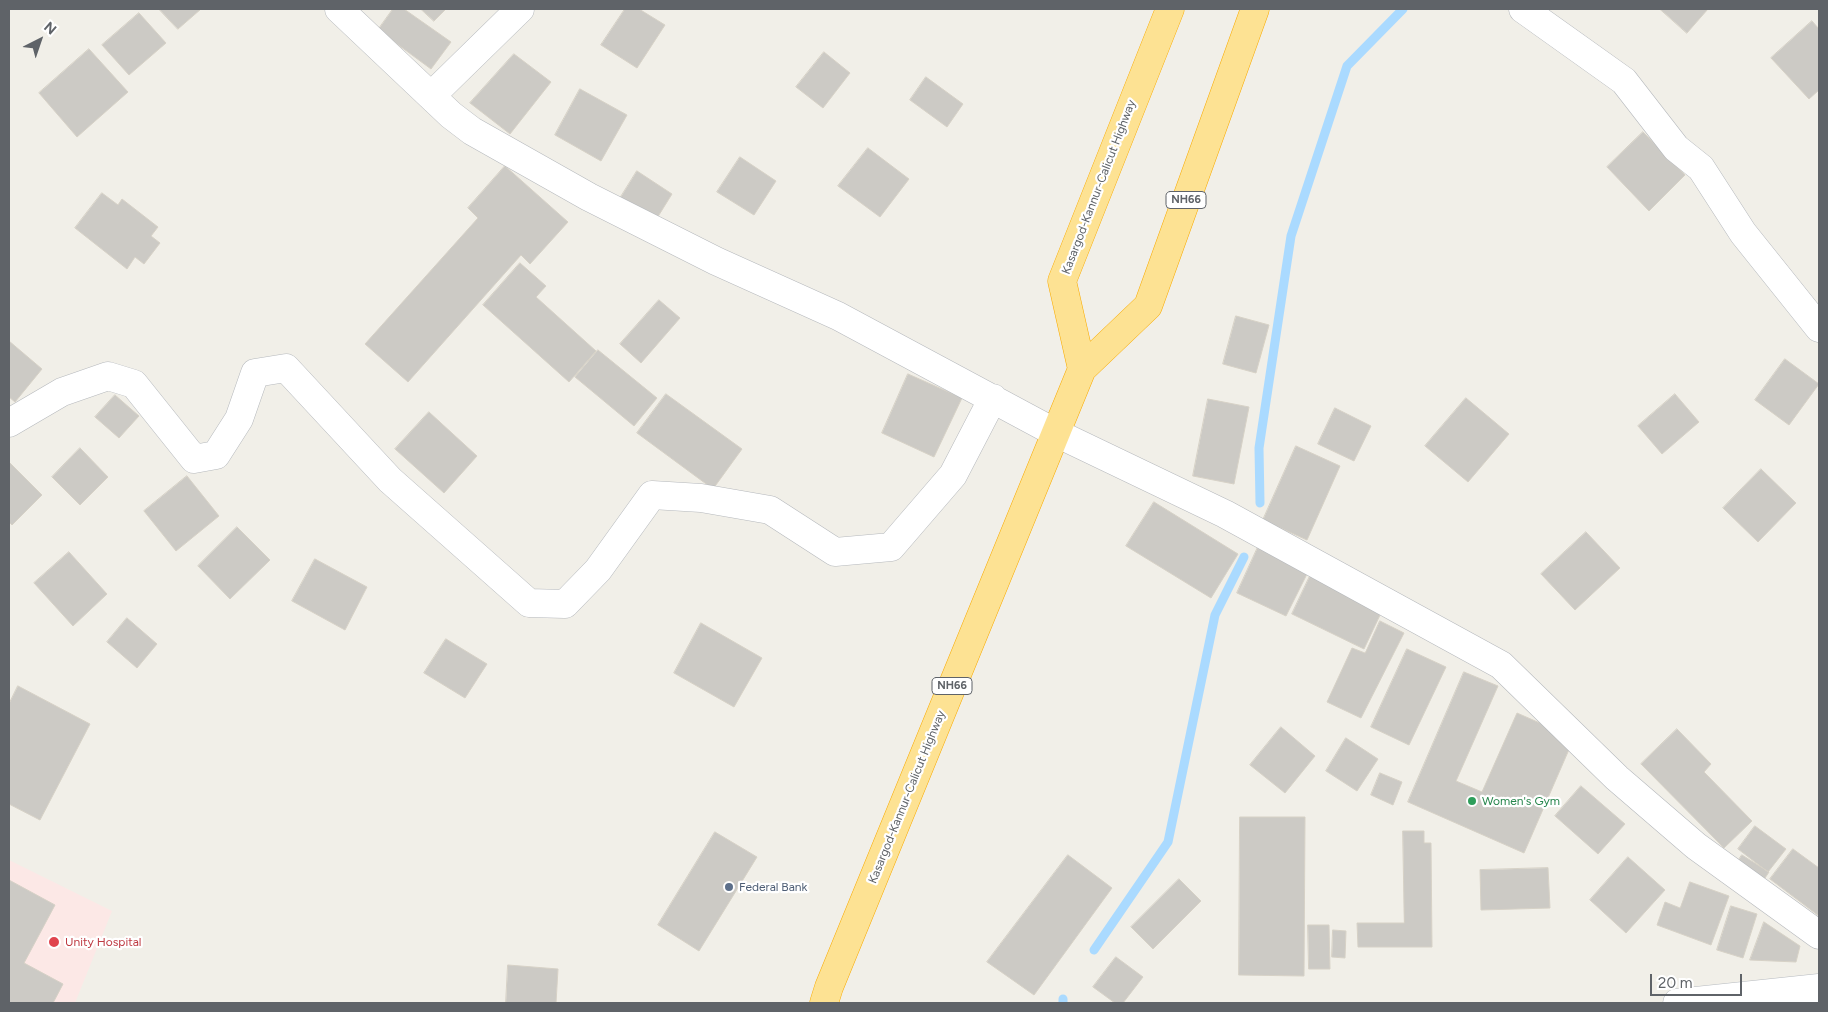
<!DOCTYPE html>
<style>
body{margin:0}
#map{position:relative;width:1828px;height:1012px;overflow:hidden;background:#f1efe8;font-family:Figtree,sans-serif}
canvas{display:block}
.frame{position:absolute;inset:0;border:10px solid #5f6368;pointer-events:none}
.north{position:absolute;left:15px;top:15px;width:50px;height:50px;-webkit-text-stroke:4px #fff;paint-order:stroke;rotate:41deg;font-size:14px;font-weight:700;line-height:20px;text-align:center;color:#5f6368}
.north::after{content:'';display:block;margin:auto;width:18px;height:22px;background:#5f6368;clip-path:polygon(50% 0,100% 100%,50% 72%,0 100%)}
.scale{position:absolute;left:1650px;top:974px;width:92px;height:22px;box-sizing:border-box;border:2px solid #5f6368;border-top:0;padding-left:6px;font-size:15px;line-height:18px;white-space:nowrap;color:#5f6368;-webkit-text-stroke:4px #fff;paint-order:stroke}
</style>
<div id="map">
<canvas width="1828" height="1012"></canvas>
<div class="frame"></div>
<div class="north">N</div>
<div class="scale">20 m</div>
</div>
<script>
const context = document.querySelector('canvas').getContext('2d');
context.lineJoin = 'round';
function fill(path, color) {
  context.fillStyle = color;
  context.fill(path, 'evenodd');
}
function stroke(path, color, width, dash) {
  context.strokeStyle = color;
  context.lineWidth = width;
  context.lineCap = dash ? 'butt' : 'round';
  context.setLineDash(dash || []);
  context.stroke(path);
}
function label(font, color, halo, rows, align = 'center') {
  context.font = font + ' Figtree,sans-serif';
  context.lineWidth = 4.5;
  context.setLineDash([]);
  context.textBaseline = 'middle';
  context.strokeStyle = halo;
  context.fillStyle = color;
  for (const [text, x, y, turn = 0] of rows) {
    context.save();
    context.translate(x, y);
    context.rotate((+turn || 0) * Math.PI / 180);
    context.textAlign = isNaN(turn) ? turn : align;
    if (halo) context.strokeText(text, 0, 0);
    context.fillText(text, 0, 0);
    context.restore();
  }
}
fill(new Path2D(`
 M 9,860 L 112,911 L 75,1003 L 9,1003 Z`), '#fce8e6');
stroke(new Path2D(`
 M 1260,503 L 1259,448 L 1291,236 L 1347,66 L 1403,9
 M 1094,950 L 1168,842 L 1215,615 L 1244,557
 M 1063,1003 L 1063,999`), '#aadaff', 9);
const building = new Path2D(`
 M 159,9 L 201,9 L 178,29 Z
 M 393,9 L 404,9 L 451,42 L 431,69 L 378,30 Z
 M 421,9 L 446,9 L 434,21 Z
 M 625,9 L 639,9 L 665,25 L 637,68 L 601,45 Z
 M 1660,9 L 1708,9 L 1687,33 Z
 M 139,13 L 166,43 L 129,75 L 102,45 Z
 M 1812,21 L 1819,29 L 1819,90 L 1809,99 L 1771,58 Z
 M 89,49 L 128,92 L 77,137 L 39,93 Z
 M 824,52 L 850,73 L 823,108 L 796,87 Z
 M 514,54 L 551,82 L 510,134 L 470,103 Z
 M 926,77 L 963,104 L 947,127 L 910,100 Z
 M 580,89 L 627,115 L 601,161 L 555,135 Z
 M 1643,132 L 1685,175 L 1649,211 L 1607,167 Z
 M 868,148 L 909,179 L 880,217 L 838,186 Z
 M 740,157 L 776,181 L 754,215 L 717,192 Z
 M 505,166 L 568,222 L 530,264 L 521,255 L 408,382 L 365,344 L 478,218 L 468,208 Z
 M 637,171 L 672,194 L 654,223 L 619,200 Z
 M 102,193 L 118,205 L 122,199 L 158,227 L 151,236 L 160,243 L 144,264 L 135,257 L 127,269 L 75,228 Z
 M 520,263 L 546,286 L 536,297 L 596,351 L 569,382 L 483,305 Z
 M 659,300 L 680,318 L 641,363 L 620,344 Z
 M 1236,316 L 1269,325 L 1256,373 L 1223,364 Z
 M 9,341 L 42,369 L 15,402 L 9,397 Z
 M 598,350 L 657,398 L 634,426 L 575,377 Z
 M 1785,359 L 1819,384 L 1789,425 L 1755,400 Z
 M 908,374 L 962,398 L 934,457 L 882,433 Z
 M 666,394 L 742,449 L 713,489 L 637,433 Z
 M 1675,394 L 1699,422 L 1662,454 L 1638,426 Z
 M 115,395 L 139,416 L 119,438 L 95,417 Z
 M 1466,398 L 1509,434 L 1468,482 L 1425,446 Z
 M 1208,399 L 1249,407 L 1234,484 L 1193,476 Z
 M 1335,408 L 1371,426 L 1354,461 L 1318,444 Z
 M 429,412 L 477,456 L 444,493 L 395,449 Z
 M 1296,446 L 1340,466 L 1307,540 L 1263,520 Z
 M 80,448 L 108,477 L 80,505 L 52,477 Z
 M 9,462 L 42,495 L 12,525 L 9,522 Z
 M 1761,469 L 1796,503 L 1758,542 L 1723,508 Z
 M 187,476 L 219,516 L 176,551 L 144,511 Z
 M 1154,502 L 1238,554 L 1211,598 L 1126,546 Z
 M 237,527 L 270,560 L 230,599 L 198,566 Z
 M 1586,532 L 1620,568 L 1575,610 L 1541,574 Z
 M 1258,547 L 1308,572 L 1286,616 L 1237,593 Z
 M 69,552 L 107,594 L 73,626 L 34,583 Z
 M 315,559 L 367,587 L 345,630 L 292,601 Z
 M 1310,576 L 1381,613 L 1364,649 L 1292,614 Z
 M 127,618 L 157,644 L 137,668 L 107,642 Z
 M 1380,621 L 1404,633 L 1361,718 L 1327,702 L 1352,648 L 1365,653 Z
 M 701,623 L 762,658 L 734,707 L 674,673 Z
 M 446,639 L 487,664 L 465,698 L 424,673 Z
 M 1407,649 L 1446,667 L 1409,745 L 1371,727 Z
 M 1464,672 L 1498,686 L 1456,781 L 1482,792 L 1517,713 L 1574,738 L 1524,853 L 1408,802 Z
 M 18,686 L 90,724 L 40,820 L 9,804 L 9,704 Z
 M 1281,727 L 1315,756 L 1285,793 L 1250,765 Z
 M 1677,729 L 1711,764 L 1704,772 L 1752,821 L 1724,848 L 1641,764 Z
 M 1346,738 L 1378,759 L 1357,791 L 1326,771 Z
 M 1380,773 L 1402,782 L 1393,805 L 1371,795 Z
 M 1581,786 L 1625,824 L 1598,854 L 1555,816 Z
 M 1240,817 L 1305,817 L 1304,976 L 1239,975 Z
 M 1755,826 L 1786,849 L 1768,872 L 1738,849 Z
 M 1403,831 L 1424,831 L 1424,843 L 1431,843 L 1432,947 L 1358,947 L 1357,923 L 1404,923 Z
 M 715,832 L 757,857 L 699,951 L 658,925 Z
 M 1793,849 L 1819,868 L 1819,916 L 1770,879 Z
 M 1068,855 L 1112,888 L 1034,995 L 987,962 Z
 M 1742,855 L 1769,872 L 1763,881 L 1736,864 Z
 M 1628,857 L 1665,890 L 1626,933 L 1590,900 Z
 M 1548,868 L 1550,908 L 1481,910 L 1480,870 Z
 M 1179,879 L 1201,901 L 1153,949 L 1131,927 Z
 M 9,880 L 55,905 L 24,963 L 63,984 L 53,1003 L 9,1003 Z
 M 1690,882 L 1729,896 L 1711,945 L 1657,925 L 1665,902 L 1680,908 Z
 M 1731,906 L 1757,914 L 1743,958 L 1717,950 Z
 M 1764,922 L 1800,946 L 1796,962 L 1750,960 Z
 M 1308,925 L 1329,925 L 1330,969 L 1309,969 Z
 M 1333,930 L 1346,931 L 1345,958 L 1332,957 Z
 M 1116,957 L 1143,977 L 1123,1003 L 1115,1003 L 1093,987 Z
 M 508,965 L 558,969 L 556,1003 L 506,1003 Z`);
fill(building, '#cccac5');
stroke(building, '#d6d1c6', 1);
const street = new Path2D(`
 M 339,9 L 451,115 L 472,131 L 589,197 L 716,261 L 838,316 L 1056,433 L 1225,514 L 1501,665 L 1617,778 L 1696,846 L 1819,935
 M 1523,9 L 1624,81 L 1676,148 L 1701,168 L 1743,233 L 1819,328
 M 431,96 L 520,9
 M 9,423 L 62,392 L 108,376 L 134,384 L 194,459 L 216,455 L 239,419 L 255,373 L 286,368 L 390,480 L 529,603 L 565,604 L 598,570 L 652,495 L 701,498 L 770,510 L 835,552 L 891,547 L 953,475 L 993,398`);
const secondary = new Path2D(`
 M 1677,1003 L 1819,988`);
const highway = new Path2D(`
 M 1082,369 L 1062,281 L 1170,9
 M 824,1003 L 829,987 L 1082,369 L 1148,306 L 1255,9`);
stroke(street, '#b5b8bc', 29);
stroke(secondary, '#b6babf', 29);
stroke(highway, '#f9ab00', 29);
stroke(street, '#fff', 28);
stroke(secondary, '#fff', 28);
stroke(highway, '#fde293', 28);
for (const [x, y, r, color] of [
 [1472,801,5,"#2e9e5b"],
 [729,887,5,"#5c6f8a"],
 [54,942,6,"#e0444e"]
]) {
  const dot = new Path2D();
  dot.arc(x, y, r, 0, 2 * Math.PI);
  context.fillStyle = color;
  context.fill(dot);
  stroke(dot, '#fff', 2);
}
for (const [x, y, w] of [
 [1186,200,40],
 [952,686,40]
]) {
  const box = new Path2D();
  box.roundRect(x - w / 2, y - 8.5, w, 17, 4);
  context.fillStyle = '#fff';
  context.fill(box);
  stroke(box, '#5f6368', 1);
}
label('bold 11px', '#5f6368', null, [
 ["NH66",1186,200],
 ["NH66",952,686]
]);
label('12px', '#5f6368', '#fff', [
 ["Kasargod-Kannur-Calicut Highway",1099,187,-69],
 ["Kasargod-Kannur-Calicut Highway",907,797,-68]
]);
label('12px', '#27864d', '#fff', [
 ["Women's Gym",1482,801]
], 'left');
label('12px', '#4e5e75', '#fff', [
 ["Federal Bank",739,887]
], 'left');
label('12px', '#be3a42', '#fff', [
 ["Unity Hospital",65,942]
], 'left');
</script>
